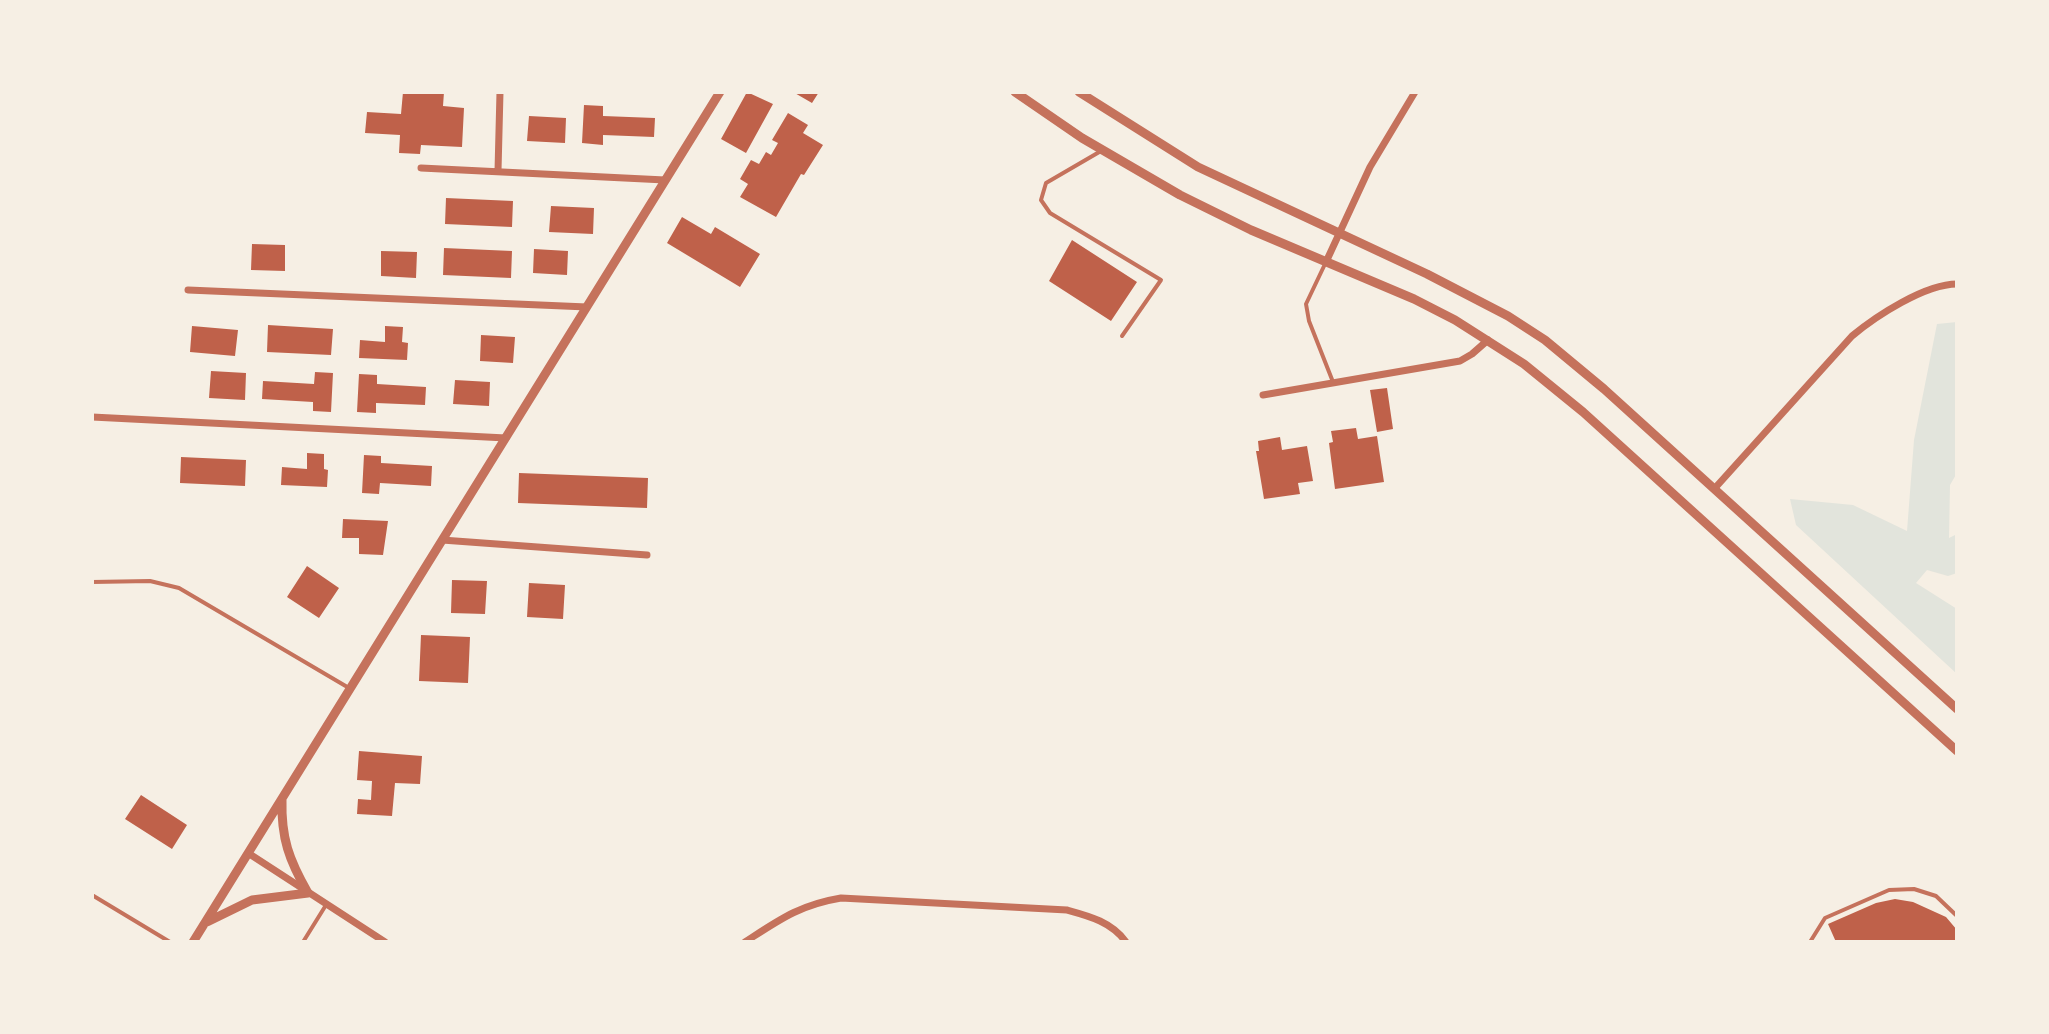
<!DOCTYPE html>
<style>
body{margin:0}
#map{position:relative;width:2049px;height:1034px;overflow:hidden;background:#f6efe4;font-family:"Nunito Sans",sans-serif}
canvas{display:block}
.frame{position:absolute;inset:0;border:94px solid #f6efe4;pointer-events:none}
</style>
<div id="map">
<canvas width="2049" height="1034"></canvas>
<div class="frame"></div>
</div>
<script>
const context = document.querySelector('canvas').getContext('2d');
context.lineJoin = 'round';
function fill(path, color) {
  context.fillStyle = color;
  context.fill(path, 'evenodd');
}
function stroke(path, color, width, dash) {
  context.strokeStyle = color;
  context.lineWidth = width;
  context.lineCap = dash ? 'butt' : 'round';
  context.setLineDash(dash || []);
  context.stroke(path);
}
fill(new Path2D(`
 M 1957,322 L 1957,473 L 1950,485 L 1949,538 L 1957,534 L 1957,573 L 1948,576 L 1927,570 L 1916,583 L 1957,609 L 1957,674 L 1796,525 L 1790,499 L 1853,505 L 1907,531 L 1914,440 L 1937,324 Z`), '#e2e4dc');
fill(new Path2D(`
 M 403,92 L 444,92 L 443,106 L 464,108 L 462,147 L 421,145 L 420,154 L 399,153 L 400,135 L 365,133 L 367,112 L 401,114 Z
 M 747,92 L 773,104 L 746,153 L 721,139 Z
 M 793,92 L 819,92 L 812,103 Z
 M 584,105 L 603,106 L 603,116 L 655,118 L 654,137 L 603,135 L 603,145 L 582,143 Z
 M 788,113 L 808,125 L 803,133 L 823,145 L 804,175 L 801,174 L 776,217 L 740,197 L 748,184 L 740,179 L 751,160 L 759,164 L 766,152 L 771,155 L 778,143 L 772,140 Z
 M 529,116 L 566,118 L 565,143 L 527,141 Z
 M 446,198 L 513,201 L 512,227 L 445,224 Z
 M 551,206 L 594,208 L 593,234 L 549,232 Z
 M 682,217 L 711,234 L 715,227 L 760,254 L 740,287 L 667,243 Z
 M 1072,240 L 1137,282 L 1111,321 L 1049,281 Z
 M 252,244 L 285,245 L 285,271 L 251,270 Z
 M 444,248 L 512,251 L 511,278 L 443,275 Z
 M 534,249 L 568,251 L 567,275 L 533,273 Z
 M 381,251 L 417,252 L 416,278 L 381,276 Z
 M 268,325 L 333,329 L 331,355 L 267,352 Z
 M 192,326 L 238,330 L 235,356 L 190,352 Z
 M 385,326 L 403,327 L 402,342 L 408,343 L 407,360 L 359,358 L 360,340 L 385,342 Z
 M 481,335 L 515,337 L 513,363 L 480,361 Z
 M 211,371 L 246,373 L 245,400 L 209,398 Z
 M 315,372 L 333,373 L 331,412 L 313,411 L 313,402 L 262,399 L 263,381 L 314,384 Z
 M 359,374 L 377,375 L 377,384 L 426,387 L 425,405 L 376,403 L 376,413 L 357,412 Z
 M 455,380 L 490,382 L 489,406 L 453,404 Z
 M 1387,388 L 1393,429 L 1377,432 L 1370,390 Z
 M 1356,428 L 1358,439 L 1377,436 L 1384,482 L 1335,489 L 1329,443 L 1333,442 L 1331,431 Z
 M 1280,437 L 1282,450 L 1307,446 L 1313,481 L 1298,483 L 1300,494 L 1264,499 L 1256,451 L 1259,451 L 1258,441 Z
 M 307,453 L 324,454 L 324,469 L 328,470 L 327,487 L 281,485 L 282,467 L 307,469 Z
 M 364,455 L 381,456 L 381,463 L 432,466 L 431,486 L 380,483 L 379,494 L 362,493 Z
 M 181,457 L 246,460 L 245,486 L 180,483 Z
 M 519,473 L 648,478 L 647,508 L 518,503 Z
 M 343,519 L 388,521 L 383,555 L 359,554 L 359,538 L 342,538 Z
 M 307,566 L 339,588 L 319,618 L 287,597 Z
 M 452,580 L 487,581 L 485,614 L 451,613 Z
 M 529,583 L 565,585 L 563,619 L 527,617 Z
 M 421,635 L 470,637 L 468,683 L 419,681 Z
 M 359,751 L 422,756 L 420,784 L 395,783 L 392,816 L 357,814 L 358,799 L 371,800 L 372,781 L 357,780 Z
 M 141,795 L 187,825 L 172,849 L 125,819 Z
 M 1895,899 L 1913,902 L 1946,917 L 1957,930 L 1957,942 L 1836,942 L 1828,924 L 1876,903 Z`), '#bf614a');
stroke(new Path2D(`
 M 1101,151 L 1046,183 L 1041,200 L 1050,213 L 1161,280 L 1122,336
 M 1325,264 L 1306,304 L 1309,321 L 1333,382
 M 92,582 L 150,581 L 179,588 L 349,688
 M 92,895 L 170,942
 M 303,942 L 326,905
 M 1810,942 L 1825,918 L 1889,890 L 1914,889 L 1936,896 L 1957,916`), '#c5725c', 4);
stroke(new Path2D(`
 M 421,168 L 665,180
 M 498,171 L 500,92
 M 1326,262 L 1370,167 L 1415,92
 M 188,290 L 587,307
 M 1263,395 L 1460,361 L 1472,354 L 1488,340
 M 92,417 L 506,438
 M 1715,488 L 1852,336 C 1876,316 1925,284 1957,284
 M 442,540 L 647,555
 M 248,853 L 385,942
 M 745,942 C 779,920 799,905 841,898 L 1067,910 C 1089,916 1112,922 1126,942`), '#c5725c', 7);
stroke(new Path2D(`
 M 1015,92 L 1082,138 L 1180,195 L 1251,230 L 1414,299 L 1455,320 L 1524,364 L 1583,412 L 1957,751
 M 1079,92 L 1198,167 L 1427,274 L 1508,316 L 1545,340 L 1604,389 L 1957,709
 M 207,922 L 252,900 L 308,893 C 289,860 281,838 282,800
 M 193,942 L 720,92`), '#c5725c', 9);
</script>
